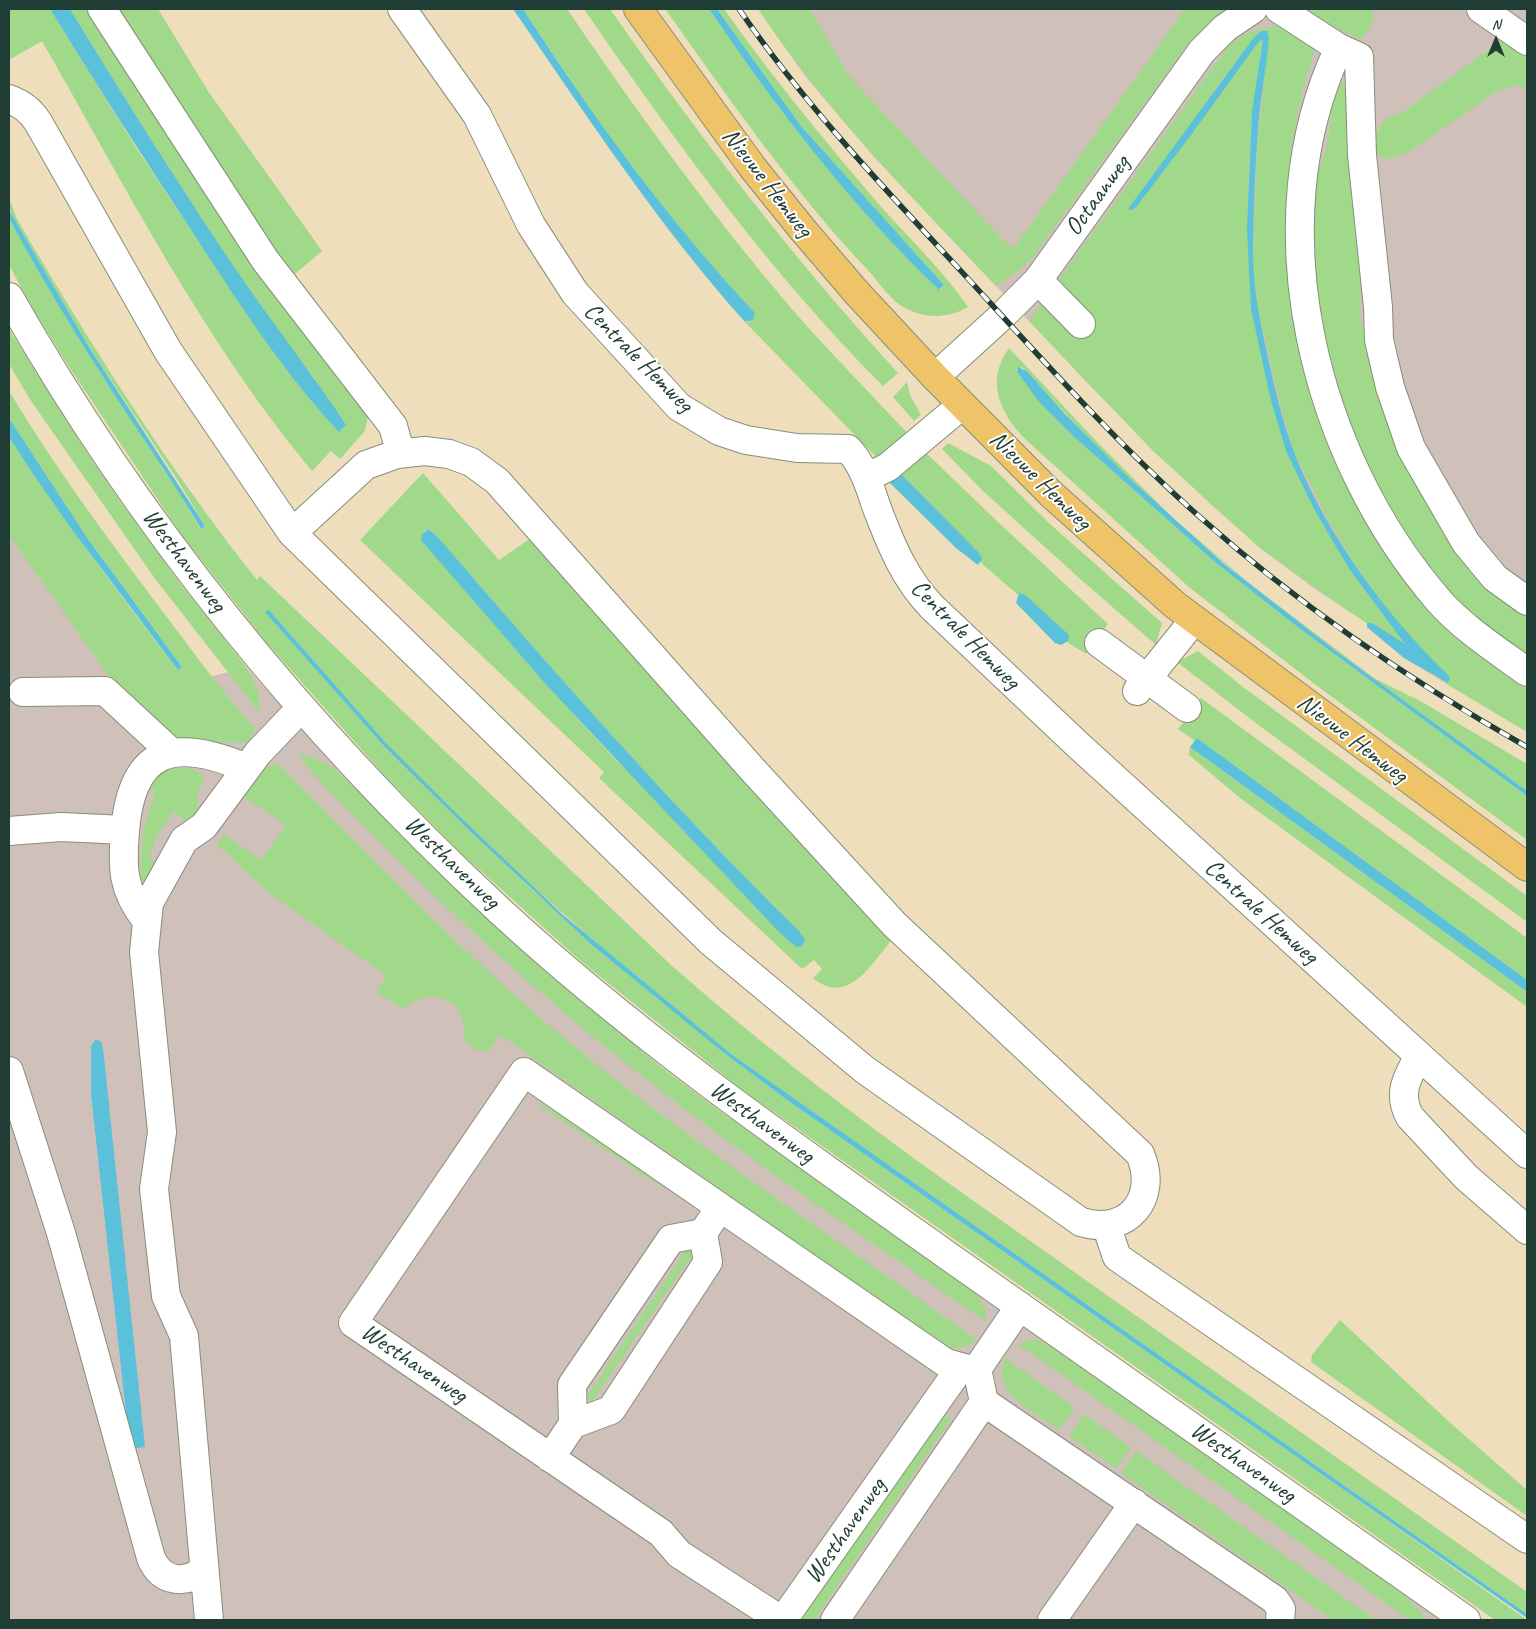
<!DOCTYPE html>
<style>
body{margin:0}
#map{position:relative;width:1536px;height:1629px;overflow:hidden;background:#eedebc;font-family:Caveat,sans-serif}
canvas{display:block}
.frame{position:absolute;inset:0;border:10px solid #1f3d34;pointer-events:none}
.north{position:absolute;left:1471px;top:15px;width:50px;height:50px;-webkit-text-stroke:4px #fff;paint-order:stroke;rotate:0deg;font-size:14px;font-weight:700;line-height:20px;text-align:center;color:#1f3d34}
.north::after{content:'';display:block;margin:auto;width:18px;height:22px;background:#1f3d34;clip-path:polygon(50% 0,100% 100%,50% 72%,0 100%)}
</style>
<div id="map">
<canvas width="1536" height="1629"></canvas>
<div class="frame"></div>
<div class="north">N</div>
</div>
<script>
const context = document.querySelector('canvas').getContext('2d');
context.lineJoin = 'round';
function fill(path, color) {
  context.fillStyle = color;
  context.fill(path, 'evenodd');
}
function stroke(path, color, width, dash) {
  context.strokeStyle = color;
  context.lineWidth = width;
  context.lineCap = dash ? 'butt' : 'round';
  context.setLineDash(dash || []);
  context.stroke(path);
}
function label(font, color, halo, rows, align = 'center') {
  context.font = font + ' Caveat,sans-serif';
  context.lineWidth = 4;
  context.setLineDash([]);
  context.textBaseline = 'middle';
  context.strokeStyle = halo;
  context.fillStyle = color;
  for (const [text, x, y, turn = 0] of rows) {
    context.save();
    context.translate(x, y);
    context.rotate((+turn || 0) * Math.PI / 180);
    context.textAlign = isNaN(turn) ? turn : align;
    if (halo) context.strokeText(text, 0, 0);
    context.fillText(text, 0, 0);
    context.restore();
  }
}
fill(new Path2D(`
 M 758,9 L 1527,9 L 1527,732 L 1404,658 L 1369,629 L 1367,623 L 1315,589 L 1260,548 L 1205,499 L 1095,391 L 874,157 L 805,76 Z
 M 9,459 L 176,684 L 247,668 L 343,776 L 466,899 L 532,959 L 661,1067 L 721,1112 L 1440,1620 L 9,1620 Z`), '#cfc0ba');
fill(new Path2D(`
 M 9,9 L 50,9 L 135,146 L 247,314 L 279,358 L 316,380 C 224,263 147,135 70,9 L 93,9 L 317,348 L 368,416 L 365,431 L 340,459 L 331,451 L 312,471 C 204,341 126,188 42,41 L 9,60 Z
 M 113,9 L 158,9 L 208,91 L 322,251 L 295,274 L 290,276 Z
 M 523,9 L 567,9 C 637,112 710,213 791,308 C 830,353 872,395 912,438 L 881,462 L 745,322 L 749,322 L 755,313 C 667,221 593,115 523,9 Z
 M 584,9 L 610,9 C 699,136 793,258 898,373 L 883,386 C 769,272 675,141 584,9 Z
 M 665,9 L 709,9 C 776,108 852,207 939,290 L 941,289 L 944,285 L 801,126 L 717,9 L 724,9 C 773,78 827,144 883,209 C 912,241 943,271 968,307 C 949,318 927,319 907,309 C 890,301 877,279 864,266 C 790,187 728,97 665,9 Z
 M 758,9 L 810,9 L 848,75 L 1003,240 L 1014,248 L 1185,9 L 1225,9 L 1189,42 L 1033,257 L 1018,271 L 996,286 C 912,197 826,111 758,9 Z
 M 1309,9 L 1375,9 L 1372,13 L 1373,23 L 1361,40 L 1317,17 Z
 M 1273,26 L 1282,27 L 1315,48 C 1302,92 1289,139 1289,185 C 1289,211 1292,238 1294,264 C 1296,290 1295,317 1299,343 C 1313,436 1375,555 1440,623 C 1461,645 1501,670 1527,689 L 1527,732 L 1435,677 L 1446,683 L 1450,679 L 1414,643 L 1359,571 L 1330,523 L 1294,452 L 1281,407 L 1258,310 L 1253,261 L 1257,148 L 1268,42 L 1267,31 L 1263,30 L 1255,36 L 1128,209 L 1132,210 L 1137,206 L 1194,131 L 1259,41 L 1263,40 L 1252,111 L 1248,192 L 1251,309 L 1270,397 L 1315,511 L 1363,588 L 1406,644 L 1401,644 L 1377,625 L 1367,623 L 1345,609 L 1260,548 L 1153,451 L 1029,321 L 1230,44 L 1249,32 Z
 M 1527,36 L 1527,88 L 1516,85 L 1497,91 L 1409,152 L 1388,159 L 1382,158 L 1375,151 L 1374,138 L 1384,120 L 1403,112 L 1498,43 Z
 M 1339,83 L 1348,84 L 1364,269 L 1359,312 L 1379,396 L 1527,608 L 1527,661 L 1472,620 L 1424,570 L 1355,449 L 1312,289 L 1314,182 L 1324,157 L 1331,123 L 1331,95 Z
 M 9,198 L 17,219 C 90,344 167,466 257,580 L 260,576 L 671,965 C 754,1038 840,1105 930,1170 L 1527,1592 L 1527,1614 L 731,1054 C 613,959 498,861 394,752 C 351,706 311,657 269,610 L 266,612 L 382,744 L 537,894 L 724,1053 L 787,1100 L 1337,1485 L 1527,1620 L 1495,1620 L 741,1089 L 583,963 L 462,854 L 385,776 L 266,642 L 181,534 L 71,370 L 34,311 L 9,265 L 9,218 L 100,372 L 173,481 L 200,529 L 205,526 L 177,479 L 89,347 L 9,210 Z
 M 9,329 L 86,451 L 122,504 L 179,582 L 247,668 L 259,693 L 259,712 L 156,580 L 31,401 L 9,364 Z
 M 1009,348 L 1098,443 L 1175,520 L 1254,587 L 1374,678 L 1422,702 L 1527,764 L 1527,791 C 1408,704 1287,619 1176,522 C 1123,476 1074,424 1027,371 L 1022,367 L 1016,370 L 1040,402 L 1072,435 L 1216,563 L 1295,625 L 1527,796 L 1527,840 L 1316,685 L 1190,588 L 1025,439 C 1000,413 985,381 1009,348 Z
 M 907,382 L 910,395 L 921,415 L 914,421 L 893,397 Z
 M 9,391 C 52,463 103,532 154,600 C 187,643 218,688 255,728 L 248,743 L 218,742 L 166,736 L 137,716 L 9,535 L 9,437 C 62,518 119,594 178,670 L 182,667 L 88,539 L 9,418 Z
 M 948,443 L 991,466 L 1050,524 L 1162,623 L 1156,645 L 1078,577 L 983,491 L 942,449 Z
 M 921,448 L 999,523 L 1108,624 L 1086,654 L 1067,642 L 1068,641 L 1057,624 L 1019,593 L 1018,595 L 980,562 L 981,556 L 900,473 L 890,478 L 890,483 L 886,478 Z
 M 423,473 L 499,560 L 531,538 L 651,672 L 706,740 L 745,773 L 895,936 C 873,961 849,1008 813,978 L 822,969 L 814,960 L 802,969 L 599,778 L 604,772 L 360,540 ZM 428,529 L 437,536 C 552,670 673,807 799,931 L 615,759 L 549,688 L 425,543 L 424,531 Z
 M 1198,651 L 1243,687 L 1527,896 L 1527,922 L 1253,721 L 1177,662 Z
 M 1201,698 L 1527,938 L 1527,980 L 1197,738 L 1195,741 L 1178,729 Z
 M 1190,747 L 1527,992 L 1527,1007 L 1240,798 L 1189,755 Z
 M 299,754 L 311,757 L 334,768 L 466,899 L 532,959 L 661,1067 L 721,1112 L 975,1292 L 985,1308 L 986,1322 C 866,1238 743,1157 628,1065 C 538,994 452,915 371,833 C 357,818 304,768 299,754 Z
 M 276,764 L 279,764 C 385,873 491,982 611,1076 C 729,1169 855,1252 977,1340 L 968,1346 L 949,1349 L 500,1035 L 489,1051 L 479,1051 L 464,1041 C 469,1001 433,983 403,1009 L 377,992 L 387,976 L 273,896 L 217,845 L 224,834 L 261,860 L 286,825 L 244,796 L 264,769 Z
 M 174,768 L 191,768 L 201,773 L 204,781 L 198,790 L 197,813 L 189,823 L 174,812 C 162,828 152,840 150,859 L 159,865 L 142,890 C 139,850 142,829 155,791 L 147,785 L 159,774 Z
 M 536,1100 L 665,1184 L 667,1188 L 663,1188 L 543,1108 Z
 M 687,1248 L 694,1252 L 592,1402 L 586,1398 Z
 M 1340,1320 L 1446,1419 L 1527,1490 L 1527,1516 L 1311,1362 L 1312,1355 Z
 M 1028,1340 L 1039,1340 L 1051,1346 L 1400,1592 L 1418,1609 L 1425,1620 L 1410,1620 L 1018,1344 Z
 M 1005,1358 L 1075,1408 L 1059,1430 C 1035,1412 990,1394 1005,1358 Z
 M 1084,1414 L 1131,1447 L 1116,1469 L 1069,1436 Z
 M 946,1416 L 951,1419 L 814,1620 L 798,1620 L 942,1417 Z
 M 1136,1451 L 1376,1620 L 1333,1620 L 1121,1473 Z`), '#a1d98b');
fill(new Path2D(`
 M 50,9 L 70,9 C 125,99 181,189 241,277 C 275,327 313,374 346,425 L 339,432 C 283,372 238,302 193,233 C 144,159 96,84 50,9 Z
 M 513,9 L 523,9 C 592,115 668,221 755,313 L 753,320 L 745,322 C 658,225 587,116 513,9 Z
 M 709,9 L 717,9 L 801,126 L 944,285 L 939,290 C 852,207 776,108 709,9 Z
 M 1262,31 L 1267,31 L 1269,37 C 1267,63 1262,89 1259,116 C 1255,163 1253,212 1253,259 C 1254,291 1260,322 1267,353 C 1274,386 1282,420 1294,452 C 1325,533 1386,615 1448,675 L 1450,679 L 1448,683 L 1404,658 L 1367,627 L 1367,623 L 1372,623 L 1405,644 L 1350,570 L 1315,511 L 1286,451 L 1270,397 L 1251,309 L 1247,230 L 1252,111 L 1263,40 L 1259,41 L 1194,131 L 1137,206 L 1132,210 L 1128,209 L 1255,36 Z
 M 9,210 L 89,347 L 205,526 L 201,529 C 170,475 133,425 100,372 C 68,322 37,270 9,218 Z
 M 1018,367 L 1027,371 L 1065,414 L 1129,478 L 1223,563 L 1336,651 L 1527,791 L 1527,796 L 1295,625 L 1216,563 L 1072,435 L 1040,403 L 1017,372 Z
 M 9,418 L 88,539 L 182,667 L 178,670 L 73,531 L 33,474 L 9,437 Z
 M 900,473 L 980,554 L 982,559 L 978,565 L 956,548 L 890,483 L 890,478 Z
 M 428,529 L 437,536 C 553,671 672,806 799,931 L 805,940 L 802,946 L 796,947 L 778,931 L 549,688 L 421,540 L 422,534 Z
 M 1019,593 L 1025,595 L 1069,635 L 1068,641 L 1061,645 L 1055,643 L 1016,603 Z
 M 269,610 L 385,742 L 458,815 L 562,914 L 731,1054 L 1527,1614 L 1527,1618 L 787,1100 L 724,1053 L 591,944 L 470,831 L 382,744 L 265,612 Z
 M 1197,738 L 1527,980 L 1527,992 L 1190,747 Z
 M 96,1039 L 101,1042 L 103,1048 L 145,1447 L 130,1449 L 91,1094 L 91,1046 Z`), '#5bc0d9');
const minor = new Path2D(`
 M 102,9 L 265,260 L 393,426 L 398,444 L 397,454
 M 402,9 L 477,115 L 531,225 L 575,293 L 679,407 L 719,431 L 746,440 L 797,448 L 848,449 C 865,467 870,489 878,511 C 892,547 905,579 932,607 L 1078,745 L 1527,1154
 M 1279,9 L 1339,48 L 1359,57 L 1362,155 L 1378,307 L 1379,340 L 1390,387 L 1411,448 L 1466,543 L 1495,578 L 1527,601
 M 1481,9 L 1527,41
 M 1339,48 C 1255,225 1314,457 1439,601 C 1464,629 1497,650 1527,672
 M 9,99 C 22,104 30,110 38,122 L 168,351 L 292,533 L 711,942 L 865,1070 L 1081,1222 C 1128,1236 1159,1198 1140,1154 L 894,924 L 752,769 L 497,481 L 471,462 L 449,454 L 425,451 L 397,454 L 366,465 L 292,533
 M 1038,280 L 1081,324
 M 9,297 C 139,526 307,732 500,911 C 640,1040 796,1148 951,1258 C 1123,1379 1294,1499 1466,1620
 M 935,377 L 1002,316 L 1038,280 L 1202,51 L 1225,28 L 1253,9
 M 866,478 L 888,467 L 962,405
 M 1099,643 L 1187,708
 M 1137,691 L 1194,620
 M 23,692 L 105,691 L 172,753
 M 9,831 L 61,827 L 125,830
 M 146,920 C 122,889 122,868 125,831 C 132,746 176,738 246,768
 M 1419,1056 C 1407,1077 1397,1094 1410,1117 L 1466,1177 L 1527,1230
 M 9,1071 L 61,1233 L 151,1558 C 161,1582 185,1585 203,1570
 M 1106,1225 L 1117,1257 L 1527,1539
 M 1020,1306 L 977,1369 L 984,1402 L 1275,1600 L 1281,1609 L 1280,1620
 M 573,1424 L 572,1385 L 671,1239 L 703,1233 L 713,1218
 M 550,1458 L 573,1424 L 611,1410 L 708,1262 L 703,1233
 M 209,1620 L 184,1336 L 166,1296 L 154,1189 L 162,1132 L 144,952 L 149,903 L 184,840 L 204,826 L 258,753 L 301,708
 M 781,1620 L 679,1554 L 661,1533 L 353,1323 L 524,1072 L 946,1363 L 968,1369 L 977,1369
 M 783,1620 L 960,1368
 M 835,1620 L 984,1402
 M 1052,1620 L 1134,1503`);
const major = new Path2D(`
 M 638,9 L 753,168 L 803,230 L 857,293 L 935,377 L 1050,493 L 1175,605 L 1527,867`);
stroke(minor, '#868e78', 30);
stroke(major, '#868e78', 30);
stroke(minor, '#fff', 28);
stroke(major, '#efc469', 28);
const rail = new Path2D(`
 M 739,9 C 804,104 883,187 961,271 C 1038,355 1116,443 1201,518 C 1301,607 1411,681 1527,747`);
stroke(rail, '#1f3d34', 5.5);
stroke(rail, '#fff', 4, [11]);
label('25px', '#1f3d34', '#fff', [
 ["Nieuwe Hemweg",767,183,52],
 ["Octaanweg",1098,196,-54],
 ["Centrale Hemweg",638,358,45],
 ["Nieuwe Hemweg",1040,481,44],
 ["Westhavenweg",184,561,53],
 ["Centrale Hemweg",965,635,45],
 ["Nieuwe Hemweg",1352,739,37],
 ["Westhavenweg",452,863,44],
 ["Centrale Hemweg",1261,912,42],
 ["Westhavenweg",762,1123,36],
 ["Westhavenweg",414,1364,34],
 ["Westhavenweg",1243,1463,35],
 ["Westhavenweg",846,1531,-55]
]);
</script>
